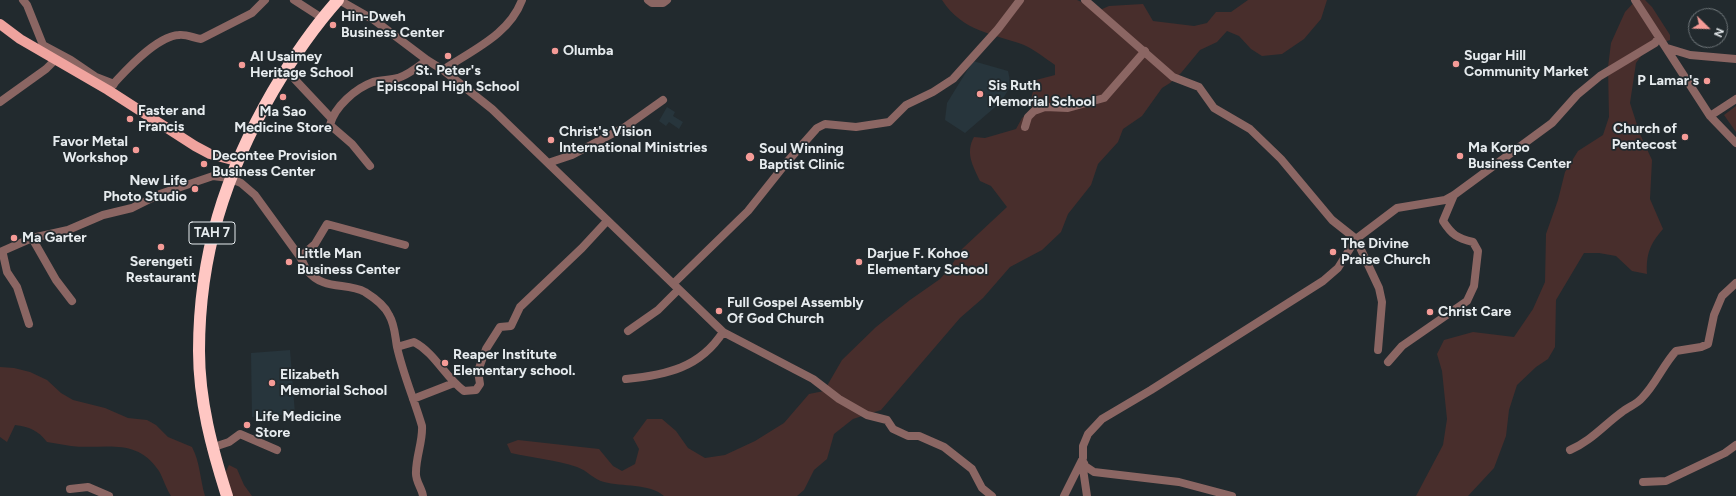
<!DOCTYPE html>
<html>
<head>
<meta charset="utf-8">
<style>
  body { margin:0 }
  #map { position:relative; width:1736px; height:496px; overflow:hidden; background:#222a2e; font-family:Figtree,sans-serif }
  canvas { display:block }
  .north { position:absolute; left:1688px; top:8px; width:40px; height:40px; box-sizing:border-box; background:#222a2e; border:1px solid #70777b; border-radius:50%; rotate:113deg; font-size:11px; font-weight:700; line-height:16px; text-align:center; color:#e6ebee }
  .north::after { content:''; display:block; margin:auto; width:14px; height:18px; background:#f59b97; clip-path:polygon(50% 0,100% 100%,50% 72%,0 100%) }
</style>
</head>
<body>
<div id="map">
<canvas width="1736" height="496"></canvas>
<div class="north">N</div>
</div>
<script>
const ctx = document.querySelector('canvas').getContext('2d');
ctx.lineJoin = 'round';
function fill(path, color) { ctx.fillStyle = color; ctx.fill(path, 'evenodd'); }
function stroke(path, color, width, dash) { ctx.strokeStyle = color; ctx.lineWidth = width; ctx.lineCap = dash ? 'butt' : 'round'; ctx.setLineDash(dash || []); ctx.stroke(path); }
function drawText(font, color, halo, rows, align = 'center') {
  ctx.font = font + ' Figtree,sans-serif'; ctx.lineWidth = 3.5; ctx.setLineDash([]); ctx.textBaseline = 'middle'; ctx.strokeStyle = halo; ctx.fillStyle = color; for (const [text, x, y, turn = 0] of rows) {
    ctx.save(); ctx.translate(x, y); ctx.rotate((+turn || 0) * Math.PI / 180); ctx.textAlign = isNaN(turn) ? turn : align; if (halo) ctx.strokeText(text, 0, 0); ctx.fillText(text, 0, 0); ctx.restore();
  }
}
fill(new Path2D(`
  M973,61L1008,71L1011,85L1001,102L965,133L945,120L947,103Z
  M667,107L675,112L673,116L683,122L679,129L669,122L666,126L659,121Z
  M290,350L295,414L252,417L251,353Z`), '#27353c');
fill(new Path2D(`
  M942,0H1077L1100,10L1109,6L1143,4L1153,21L1194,26L1207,23L1216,12H1231L1248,0H1327L1321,19L1304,39L1282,54L1262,56L1251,49L1239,36L1227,31L1217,42L1200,50L1181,73L1170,83L1162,88L1142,116L1123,129L1118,142L1098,164L1091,185L1068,214L1061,232L1042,250L1010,267L983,298L960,318L881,410L853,419L834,434L827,459L814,470L804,490L797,496H664C649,483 622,487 604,482C593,479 588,471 577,467C556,460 533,458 511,453L507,444L518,440L599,449L613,466L622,471L635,464L639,449L633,438L647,419H662L676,431L688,448L705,458L725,455L755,441L784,423L809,394L824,391L842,360L876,327L910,300L940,279L949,269L962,249L1007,207L991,186L980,181C973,166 965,153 974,137L985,138L1016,129L1022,118L1032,109L1031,99L1036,80L1055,75V65C1045,58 1035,50 1024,45C992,33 963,32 942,0Z
  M1636,0H1645L1652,7L1670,35V40L1647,48L1636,63L1630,103L1640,134L1652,160L1650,199L1663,229C1650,244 1646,254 1647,274L1632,271L1616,256L1599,253H1584L1556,300L1555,347L1548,359L1536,367L1517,385L1509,410L1506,436L1494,468L1468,496H1416L1443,445L1447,419L1442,371L1437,354L1444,340L1473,332L1514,337L1533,309L1545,282L1546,234L1558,200L1565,172L1578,151L1603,135L1609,117L1608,67L1611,43L1625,12Z
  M1736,106V132L1724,115Z
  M0,367L14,368L30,372L47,380L61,393L73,400L105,408L128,418L147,420L156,425L168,437L192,447C200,462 200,479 205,496H171C166,488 163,478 159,471C136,436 104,450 71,446C63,445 55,443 47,442C38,430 29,427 15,425L7,442L0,437Z
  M229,465L237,469L244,485L252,496H224L221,482Z`), '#482e2c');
stroke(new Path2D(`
  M23,0L27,5L43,45L71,60L96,77L114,84
  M294,0L322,18
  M339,0L374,20L427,60L443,70L492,109L723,332L813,379L839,399L867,415L887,420L893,429L908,436H919L944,447L972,469L982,488L992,496
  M648,0L652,3H663L667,0
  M1085,0L1173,77L1199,87L1214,108L1250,129L1281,159L1332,220L1356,239L1379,288L1382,302L1378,350
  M1635,0L1710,116L1736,143
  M1667,48L1690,55L1736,59
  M286,70L332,119
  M443,70C472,50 509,35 522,0
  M108,90C123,73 156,36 179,35C186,34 194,38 201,39L252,13L265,0
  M0,102L46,69L55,60
  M1710,116L1736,99
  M1025,127L1028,117L1034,111L1045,107L1068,108L1104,98L1145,51
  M548,163L572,155L625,127L663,100
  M370,166L352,144L330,125C334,107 356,88 373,82C381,80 390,80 398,78C408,75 418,67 427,60
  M32,238L56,280L72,301
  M0,252L32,238L68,230L103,215L132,208L160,194L213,176L229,178L241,183L255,195L300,257L315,244L327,224L405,245
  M0,253L3,254L7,272L17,287L29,324
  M300,257C303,261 304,266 307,270C323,291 346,282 365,292C373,297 385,306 389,315C395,325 395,336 397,347C403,374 414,399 422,426C423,441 416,456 416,472C415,481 422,488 423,496
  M673,284L748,211L787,162L817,128L825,124L856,127L889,122L906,105L933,92L953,79L998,29L1020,0
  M628,331L658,310L678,290
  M397,347L414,342C435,353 445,377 464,391L476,390L480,384L478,371L486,349L500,327L511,326L520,307L582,248L607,221
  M1388,362L1402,346L1467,301L1474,286L1478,251L1473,242C1457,238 1452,235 1443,221L1454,195
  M626,379C666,375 700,368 723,332
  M413,399L454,383
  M211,448L229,442L240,434L277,450
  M1570,450C1591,441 1604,425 1622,412C1628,407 1637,404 1642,398C1656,384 1663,365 1676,351L1701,347L1708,344L1714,315L1722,296L1736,283
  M1084,463L1085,466L1083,469L1087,496
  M1085,466L1094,472L1179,482L1232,496
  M1643,482L1666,481L1725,453L1736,445
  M70,489L88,487L109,496
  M1064,496L1083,458V446L1088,434L1102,419L1151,390L1323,281L1338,268L1356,239L1397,208L1445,200L1454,195L1552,123L1577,95L1600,76L1655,43L1659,37`), '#8b6663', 8);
stroke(new Path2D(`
  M0,24L20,39L108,90L195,146L210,154L236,161`), '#efa39e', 10);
stroke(new Path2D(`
  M227,496C212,449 199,401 199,351C199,255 225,174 273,91C292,59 313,28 338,0`), '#ffc7c3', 12);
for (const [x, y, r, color] of [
  [333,25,4,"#f59b97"],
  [555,51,4,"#f59b97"],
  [448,56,4,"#f59b97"],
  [1456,64,4,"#f59b97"],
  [242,65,4,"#f59b97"],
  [1707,81,4,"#f59b97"],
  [980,94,4,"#f59b97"],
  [283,97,4,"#f59b97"],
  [130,119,4,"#f59b97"],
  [1685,137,4,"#f59b97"],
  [551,140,4,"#f59b97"],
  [136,150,4,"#f59b97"],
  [1460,156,4,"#f59b97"],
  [750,157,5,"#f59b97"],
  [204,164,4,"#f59b97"],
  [195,189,4,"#f59b97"],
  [14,238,4,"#f59b97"],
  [161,247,4,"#f59b97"],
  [1333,252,4,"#f59b97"],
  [289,262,4,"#f59b97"],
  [859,262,4,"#f59b97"],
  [719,311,4,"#f59b97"],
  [1430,312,4,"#f59b97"],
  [445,363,4,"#f59b97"],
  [272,383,4,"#f59b97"],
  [247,425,4,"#f59b97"]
]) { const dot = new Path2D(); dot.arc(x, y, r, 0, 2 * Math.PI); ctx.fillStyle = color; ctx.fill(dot); stroke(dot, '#222a2e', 1.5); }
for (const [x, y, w] of [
  [212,233,46]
]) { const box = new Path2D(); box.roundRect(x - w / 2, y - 11, w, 22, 3); ctx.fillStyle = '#222a2e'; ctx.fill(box); stroke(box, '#e6ebee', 1); }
drawText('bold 13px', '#e6ebee', null, [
  ["TAH 7",212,233]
]);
drawText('bold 14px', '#e6ebee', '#222a2e', [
  ["Hin-Dweh",341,17],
  ["Business Center",341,33],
  ["Olumba",563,51],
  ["Sugar Hill",1464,56],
  ["Community Market",1464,72],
  ["Al Usaimey",250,57],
  ["Heritage School",250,73],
  ["St. Peter's",448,71,"center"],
  ["Episcopal High School",448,87,"center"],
  ["P Lamar's",1699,81,"right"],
  ["Sis Ruth",988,86],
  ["Memorial School",988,102],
  ["Faster and",138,111],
  ["Francis",138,127],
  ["Ma Sao",283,112,"center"],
  ["Medicine Store",283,128,"center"],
  ["Church of",1677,129,"right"],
  ["Pentecost",1677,145,"right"],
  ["Christ's Vision",559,132],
  ["International Ministries",559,148],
  ["Favor Metal",128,142,"right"],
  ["Workshop",128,158,"right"],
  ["Ma Korpo",1468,148],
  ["Business Center",1468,164],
  ["Soul Winning",759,149],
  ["Baptist Clinic",759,165],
  ["Decontee Provision",212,156],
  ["Business Center",212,172],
  ["New Life",187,181,"right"],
  ["Photo Studio",187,197,"right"],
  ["Ma Garter",22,238],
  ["The Divine",1341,244],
  ["Praise Church",1341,260],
  ["Little Man",297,254],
  ["Business Center",297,270],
  ["Darjue F. Kohoe",867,254],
  ["Elementary School",867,270],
  ["Serengeti",161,262,"center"],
  ["Restaurant",161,278,"center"],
  ["Full Gospel Assembly",727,303],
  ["Of God Church",727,319],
  ["Christ Care",1438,312],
  ["Reaper Institute",453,355],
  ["Elementary school.",453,371],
  ["Elizabeth",280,375],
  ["Memorial School",280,391],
  ["Life Medicine",255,417],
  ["Store",255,433]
], 'left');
</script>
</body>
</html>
